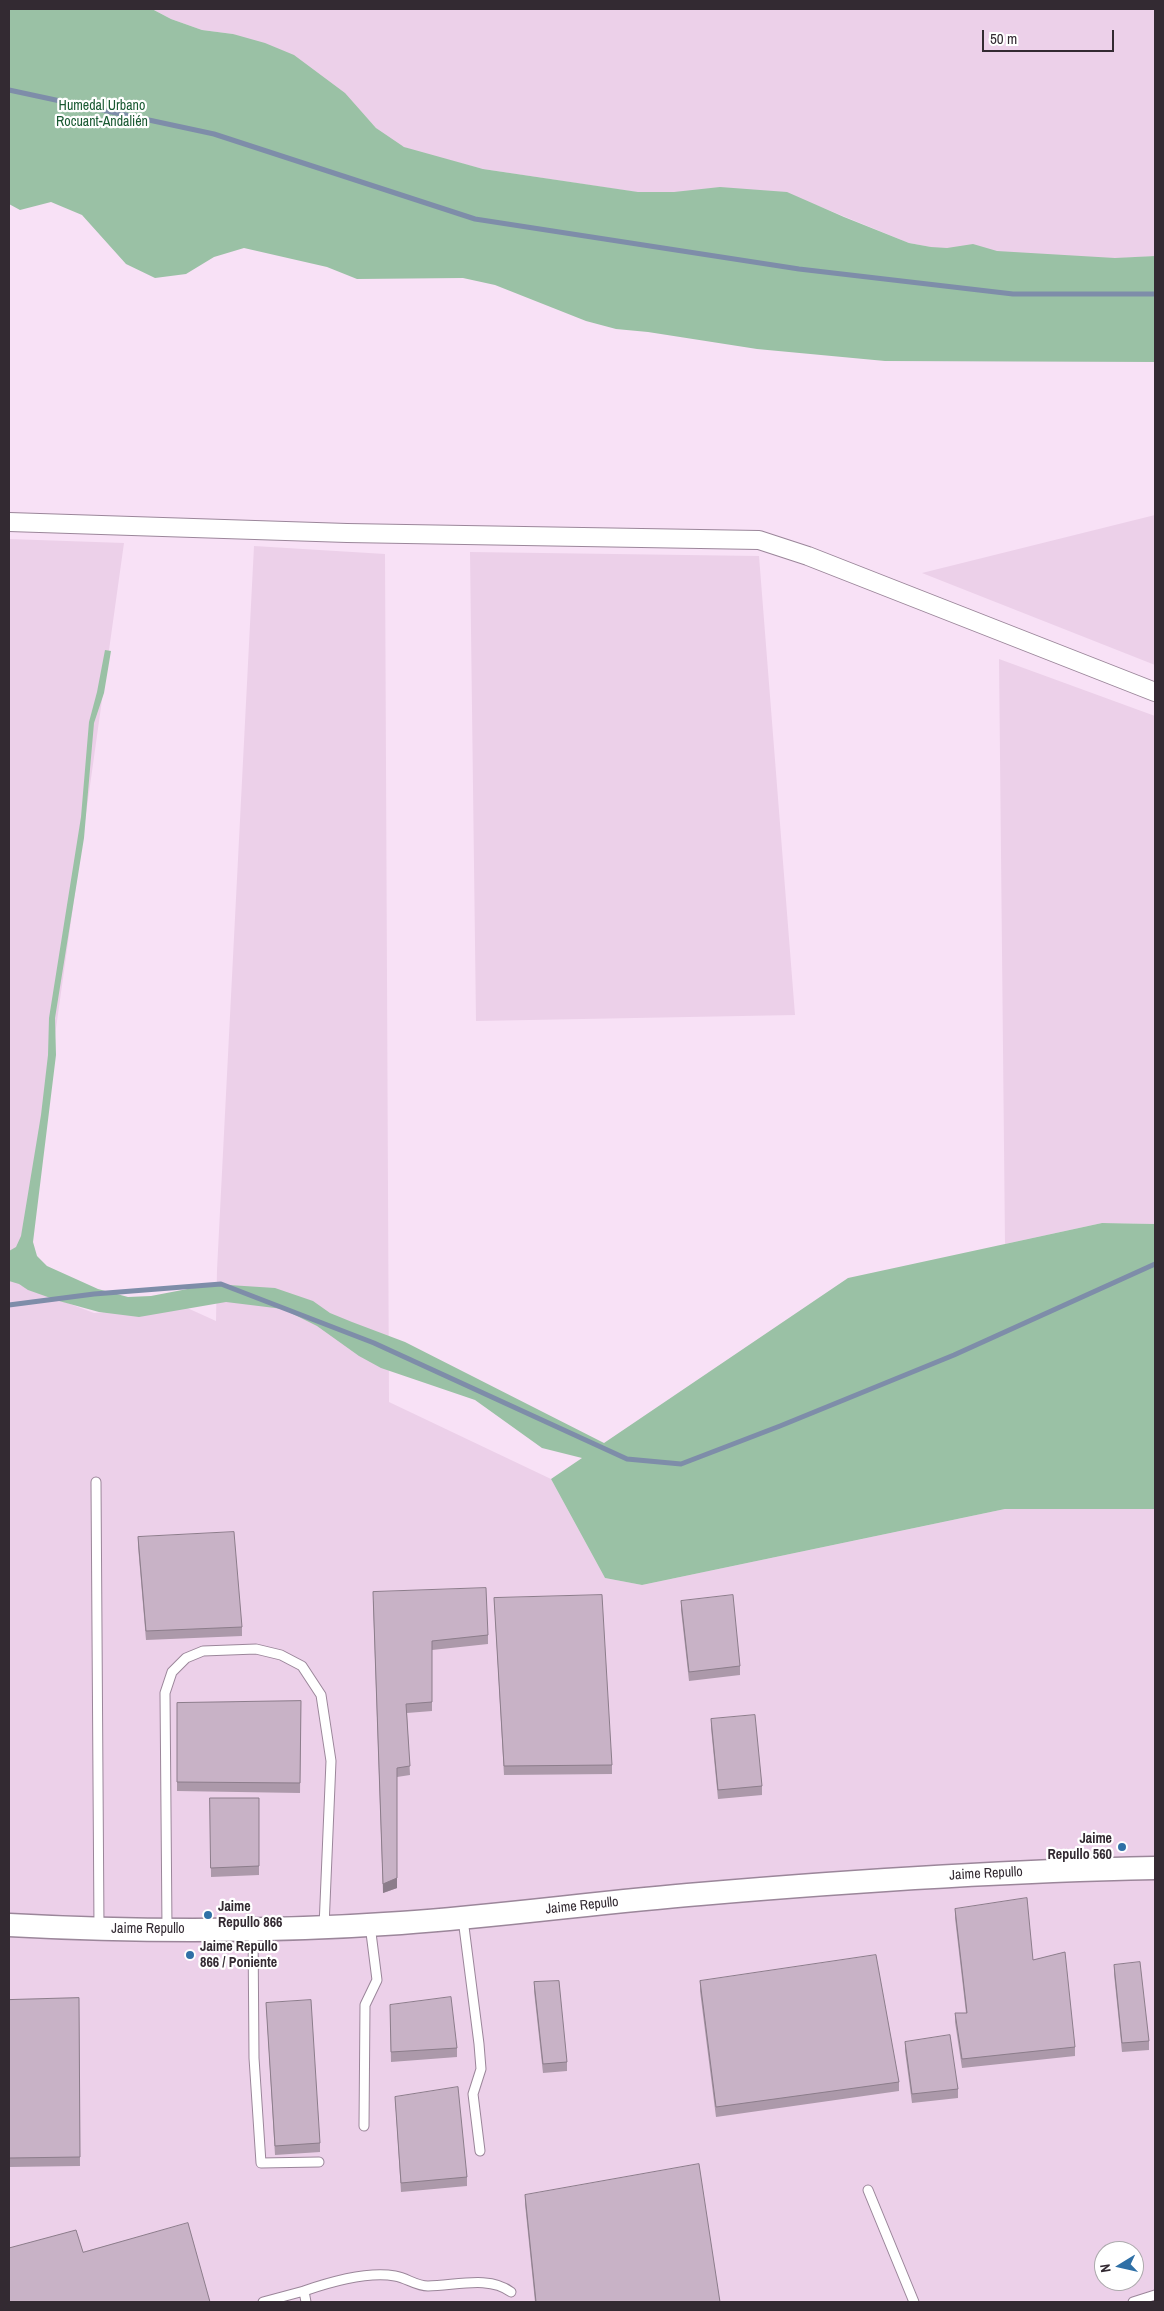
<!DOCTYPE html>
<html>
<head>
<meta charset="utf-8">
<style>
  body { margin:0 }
  #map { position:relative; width:1164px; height:2311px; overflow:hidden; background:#f8e1f6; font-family:"Archivo Narrow",sans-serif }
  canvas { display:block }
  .frame { position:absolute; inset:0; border:10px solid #332a32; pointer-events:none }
  .north { position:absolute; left:1094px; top:2241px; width:50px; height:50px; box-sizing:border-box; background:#fff; border:1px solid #adaaad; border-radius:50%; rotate:261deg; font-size:14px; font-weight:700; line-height:20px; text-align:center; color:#332a32 }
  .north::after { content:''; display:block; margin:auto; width:18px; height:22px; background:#2f70a6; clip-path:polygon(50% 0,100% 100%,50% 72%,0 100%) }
  .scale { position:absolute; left:982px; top:30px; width:132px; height:22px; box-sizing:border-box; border:2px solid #332a32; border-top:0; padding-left:6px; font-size:15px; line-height:18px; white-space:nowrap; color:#332a32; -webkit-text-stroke:4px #fff; paint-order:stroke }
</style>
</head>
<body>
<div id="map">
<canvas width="1164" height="2311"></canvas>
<div class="frame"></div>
<div class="north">N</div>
<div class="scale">50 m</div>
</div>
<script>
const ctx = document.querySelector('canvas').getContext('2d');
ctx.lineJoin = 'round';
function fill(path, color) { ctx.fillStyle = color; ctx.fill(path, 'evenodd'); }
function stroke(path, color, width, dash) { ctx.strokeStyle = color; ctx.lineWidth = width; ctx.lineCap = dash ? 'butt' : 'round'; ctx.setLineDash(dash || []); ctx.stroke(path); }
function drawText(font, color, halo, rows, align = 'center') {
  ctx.font = font + ' "Archivo Narrow",sans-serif'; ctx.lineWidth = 4.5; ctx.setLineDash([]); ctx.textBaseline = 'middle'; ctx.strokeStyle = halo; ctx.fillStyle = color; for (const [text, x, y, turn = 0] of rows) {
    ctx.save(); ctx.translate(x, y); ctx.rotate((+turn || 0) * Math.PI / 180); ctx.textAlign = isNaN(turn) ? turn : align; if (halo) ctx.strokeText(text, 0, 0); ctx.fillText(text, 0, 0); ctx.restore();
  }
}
fill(new Path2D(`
  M152,9H1155V256L1108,259L941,249L909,243L816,205L655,195L483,169L420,153L388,141L366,117L233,34L202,30L171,19Z
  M1155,515V665L922,573Z
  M9,539L124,543L20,1285L94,1313L185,1307L216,1321L217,1270L254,546L385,554L389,1402L551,1479L605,1578L642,1585L1005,1509H1155V2302H9ZM1104,2251H1134V2281H1104Z
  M470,552L759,556L795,1015L476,1021Z
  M999,659L1155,716V1224L1102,1223L1005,1244Z`), '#ecd0e9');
fill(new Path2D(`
  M9,9H152L171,19L202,30L233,34L265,43L294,55L345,93L376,128L404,147L483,169L638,192H674L720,187L787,192L844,217L909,243L931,247L947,248L973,244L997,251L1115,258L1155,256V362L885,361L757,349L648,332L616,329L586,321L495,285L463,278L357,279L327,267L244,248L214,257L186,274L155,278L126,264L82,215L51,202L20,210L9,204Z
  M105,650L111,651L104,693L94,723L84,838L55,1018L56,1055L33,1242L37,1256L47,1266L98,1289L128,1297L151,1296L203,1286L229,1285L275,1288L313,1301L330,1313L352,1322L405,1342L604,1443L848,1278L1102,1223L1155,1224V1509H1005L642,1585L605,1578L551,1479L582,1458L542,1448L475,1400L381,1368L359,1356L317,1326L283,1309L226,1302L139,1317L99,1312L59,1301L28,1290L19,1284L9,1281V1251L16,1247L21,1236L41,1115L48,1055L49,1018L81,817L89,722L97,692Z`), '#9ac1a5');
stroke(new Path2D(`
  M9,90L214,134L475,219L799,269L1013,294H1155
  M9,1305L94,1294L221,1284L374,1343L627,1459L681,1464L780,1426L954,1355L1155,1264`), '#7e8da9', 5);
const service = new Path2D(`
  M96,1482L99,1928
  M463,1919L479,2044L481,2069L473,2094L480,2151
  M167,1929L165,1693L172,1672L186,1658L203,1651L256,1649L281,1655L302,1666L321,1695L331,1761L324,1927
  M253,1929L254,2058L261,2163L319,2162
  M364,2126L365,2005L377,1980L370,1925
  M868,2190L914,2302
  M304,2291C330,2282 367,2271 395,2276C407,2278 416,2286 428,2286C454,2286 489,2275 511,2292
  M263,2302L304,2291L306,2302
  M1133,2302L1155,2295`);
const minor = new Path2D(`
  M9,522L347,533L759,540L808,556L1155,692`);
const tertiary = new Path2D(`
  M9,1925C139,1932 271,1932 401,1923C501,1916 600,1902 700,1894C852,1881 1003,1871 1155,1868`);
stroke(service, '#9b869a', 11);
stroke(minor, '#9b869a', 20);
stroke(tertiary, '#9b869a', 25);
stroke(service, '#fff', 9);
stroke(minor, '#fff', 18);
stroke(tertiary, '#fff', 22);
fill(new Path2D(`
  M138,1537L242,1627V1636L146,1640L138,1546Z
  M494,1598L612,1765V1774L504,1775Z
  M373,1601L488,1635V1644L432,1650V1711L407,1713L410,1775L397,1777V1888L383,1893Z
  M681,1601L740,1666V1675L689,1681L681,1610Z
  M301,1701L300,1793L177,1791V1703Z
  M711,1719L762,1786V1795L718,1799L711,1728Z
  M210,1798H259V1875L211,1877Z
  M955,1909L1033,1960L1075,2047V2056L962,2068L955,2022V2013H966L955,1918Z
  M1114,1965L1149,2041V2050L1122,2052L1114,1974Z
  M700,1981L899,2082V2091L716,2117L700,1991Z
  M534,1982L567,2062V2071L543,2073L534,1991Z
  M79,1998L80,2166L9,2167V2000Z
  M266,2003L320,2143V2152L275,2155Z
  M390,2005L457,2048V2057L391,2062Z
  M905,2042L958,2089V2098L912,2103L905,2051Z
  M395,2097L467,2177V2186L401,2192Z
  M525,2195L720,2302H535L525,2204Z`), '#ac99aa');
fill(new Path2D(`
  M397,1777V1888L383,1893V1884Z`), '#8c7d8b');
const building = new Path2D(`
  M234,1532L242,1627L146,1631L138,1537Z
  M486,1588L488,1635L432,1641V1702L406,1704L410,1766L397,1768V1878L383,1884L373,1592Z
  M602,1595L612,1765L504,1766L494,1598Z
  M733,1595L740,1666L689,1672L681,1601Z
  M301,1701L300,1783L177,1782V1703Z
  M755,1715L762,1786L718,1790L711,1719Z
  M210,1798H259V1866L211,1868Z
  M1027,1898L1033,1960L1065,1952L1075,2047L962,2059L955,2013H967L955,1909Z
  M876,1955L899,2082L716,2107L700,1981Z
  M1140,1962L1149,2041L1122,2043L1114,1965Z
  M559,1981L567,2062L543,2064L534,1982Z
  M451,1997L457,2048L391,2052L390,2005Z
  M79,1998L80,2157L9,2158V2000Z
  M311,2000L320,2143L275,2146L266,2003Z
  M950,2035L958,2089L912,2094L905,2042Z
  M458,2087L467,2177L401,2183L395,2097Z
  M699,2164L720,2302H536L525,2195Z
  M188,2223L210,2302H9V2248L76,2230L83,2252Z`);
fill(building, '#c8b2c6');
stroke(building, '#8c7d8b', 1);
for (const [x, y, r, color] of [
  [1122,1847,5,"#2f70a6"],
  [208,1915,5,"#2f70a6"],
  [190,1955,5,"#2f70a6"]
]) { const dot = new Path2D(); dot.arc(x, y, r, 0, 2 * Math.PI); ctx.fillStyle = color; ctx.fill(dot); stroke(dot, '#fff', 2); }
drawText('14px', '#195932', '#fff', [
  ["Humedal Urbano",102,106],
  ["Rocuant-Andalién",102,122]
]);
drawText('bold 14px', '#332a32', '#fff', [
  ["Jaime",1112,1839,"right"],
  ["Repullo 560",1112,1855,"right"],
  ["Jaime",218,1907],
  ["Repullo 866",218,1923],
  ["Jaime Repullo",200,1947],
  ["866 / Poniente",200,1963]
], 'left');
drawText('14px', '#332a32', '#fff', [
  ["Jaime Repullo",986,1874,-3],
  ["Jaime Repullo",582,1906,-6],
  ["Jaime Repullo",148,1929]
]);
</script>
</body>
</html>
